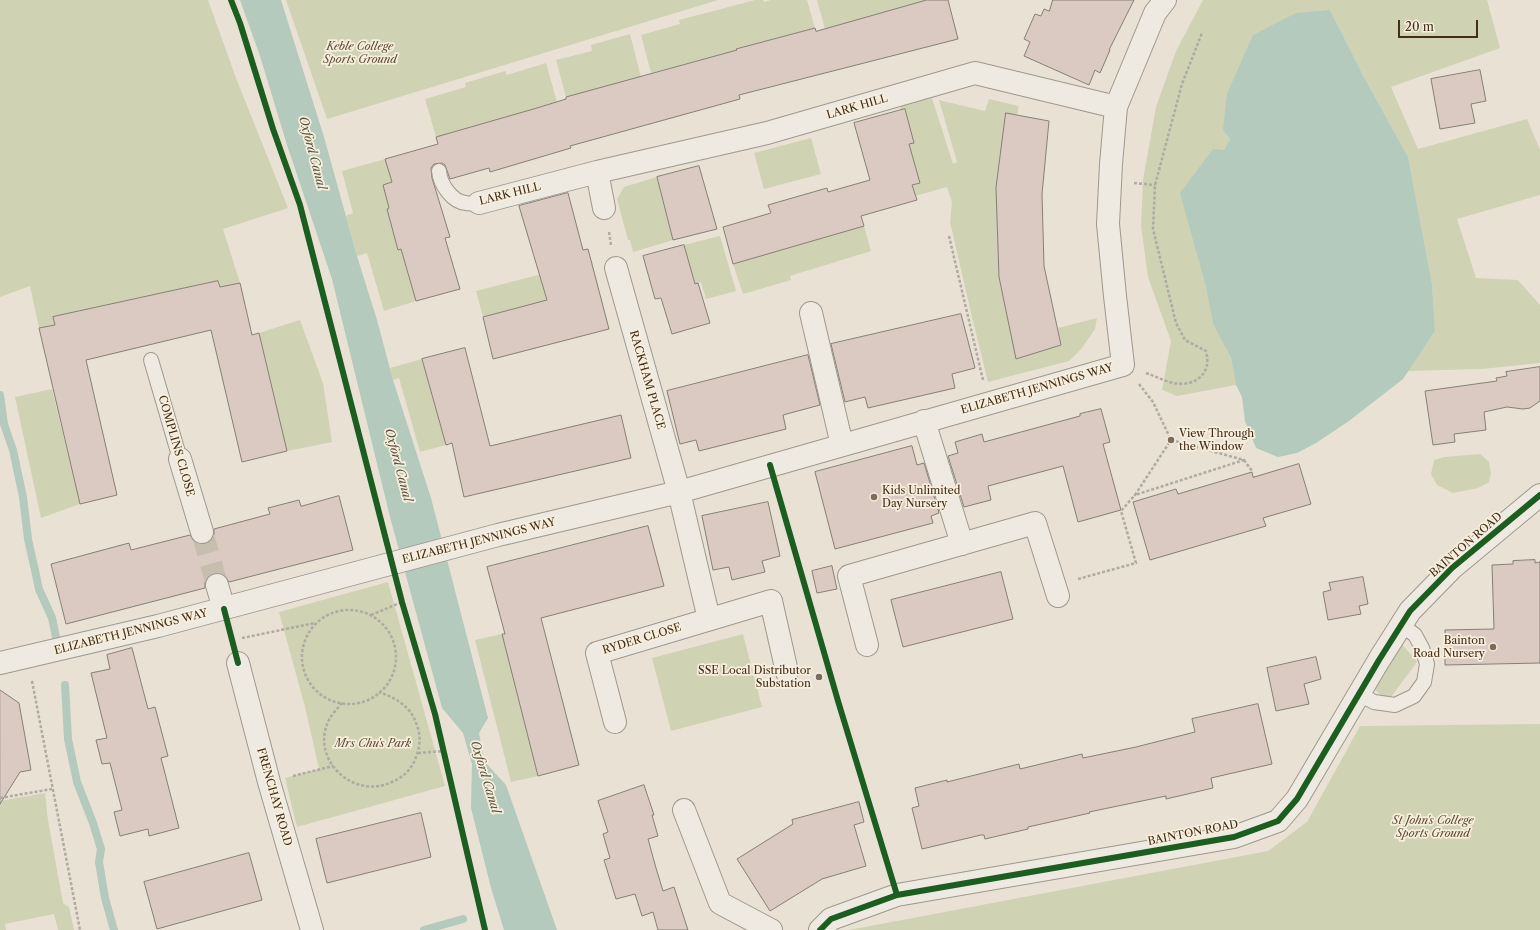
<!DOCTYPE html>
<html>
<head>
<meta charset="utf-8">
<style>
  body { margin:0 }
  #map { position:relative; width:1540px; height:930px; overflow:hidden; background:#e9e2d4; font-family:"Libre Caslon Text",serif }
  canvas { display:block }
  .scale { position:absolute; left:1398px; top:20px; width:80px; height:18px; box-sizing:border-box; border:2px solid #422e19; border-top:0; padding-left:5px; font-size:12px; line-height:14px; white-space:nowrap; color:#422e19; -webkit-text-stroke:3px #f7eedd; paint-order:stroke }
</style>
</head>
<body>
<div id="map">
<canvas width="1540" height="930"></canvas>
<div class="scale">20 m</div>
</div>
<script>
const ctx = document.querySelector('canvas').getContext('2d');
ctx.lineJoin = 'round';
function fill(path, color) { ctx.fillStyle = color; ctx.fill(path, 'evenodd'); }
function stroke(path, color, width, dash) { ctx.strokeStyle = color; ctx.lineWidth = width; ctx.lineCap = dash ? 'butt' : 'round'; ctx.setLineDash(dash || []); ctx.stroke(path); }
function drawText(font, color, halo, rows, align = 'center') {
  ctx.font = font + ' "Libre Caslon Text",serif'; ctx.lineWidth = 3.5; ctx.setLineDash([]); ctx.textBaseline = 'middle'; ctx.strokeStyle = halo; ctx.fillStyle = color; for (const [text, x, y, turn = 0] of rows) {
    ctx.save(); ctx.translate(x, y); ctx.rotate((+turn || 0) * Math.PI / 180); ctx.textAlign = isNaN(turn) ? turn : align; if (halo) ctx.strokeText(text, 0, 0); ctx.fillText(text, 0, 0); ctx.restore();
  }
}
fill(new Path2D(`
  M0,0H208L236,78L288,208L223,229L240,283L220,287L218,281L58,316L53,318L55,325L39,328L30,286L0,297Z
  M286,0H718L327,119Z
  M755,0H763L764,2L771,0H807L815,28L737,49L739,59L727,53L651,73L641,35L680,24L679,20Z
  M817,0H927L825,29Z
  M1203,0H1487L1500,48L1391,87L1418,149L1527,119L1540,150V195L1457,219L1476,278L1518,280L1540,305V363L1482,369L1408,371L1435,331L1432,284L1408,157L1364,77L1330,10L1223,130L1230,139L1224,150L1205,283L1213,324L1231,358L1236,385L1177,396L1162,390L1171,341L1148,277L1141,226L1143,180L1156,107L1176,51Z
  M630,34L641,77L566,97L556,60L592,51L591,45Z
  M546,63L557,102L436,137L425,99L466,87L465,83L505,71L507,75Z
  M932,98L953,164L957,162L939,100L985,111L989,99L1019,106L1017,115L1006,113L996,188L999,277L1017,359L1061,345L1058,328L1097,318L1095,329L1082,348L1069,361L988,382L972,317L950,222L952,202L947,187L915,196L912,185L920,183L909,144L914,143L905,109L901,110L900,106Z
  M811,138L821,174L764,189L754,153Z
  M385,159L392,182L389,208L387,209L398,249H401L416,301L384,311L367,253L357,256L346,216L353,213L342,171Z
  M657,177L673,240L633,252L630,240H628L617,199L624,187Z
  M864,226L871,251L790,276L791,280L743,294L733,264Z
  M720,236L736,291L706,299L701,282L695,284L684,245Z
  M592,261L598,287L483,317L476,291Z
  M300,320L323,383L332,442L287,451L259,333Z
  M422,359L446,445L420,452L399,378L393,380L390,368Z
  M52,389L80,504L41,518L15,397Z
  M1480,454L1489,462L1491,473L1489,482L1478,488L1453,493L1437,485L1431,474L1434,460L1444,457Z
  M388,582L445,786L297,827L285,778L319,769L305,707L279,612Z
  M502,634L538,776L511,782L475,640Z
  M743,634L762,707L671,731L652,658Z
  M1401,643L1417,662L1391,697L1380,695L1374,688Z
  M1540,724V930H849L1268,851L1307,822L1360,726Z
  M45,793L48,820L63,903L69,907L74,930H58L54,914L5,924L6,930H0V801Z`), '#cfd2b3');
fill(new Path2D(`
  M240,0H281L324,137L357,256L377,320L393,380L431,498L488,718L479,733L484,761L506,785L557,930H504L491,888L471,808L472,764L463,733L442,708L390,517L332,279L287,145L260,56Z
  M1330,10L1364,77L1408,157L1432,284L1435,331L1403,379L1349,421L1316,443L1297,453L1278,457L1256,448L1245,421L1242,397L1236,385L1231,358L1213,324L1205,283L1180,193L1213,149L1224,150L1230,139L1223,130L1227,94L1253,35L1296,13Z`), '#b3cabc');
stroke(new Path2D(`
  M0,395L4,424L13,450L23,497L28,539L36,575L39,589L52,618L57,642
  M65,685L68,739L77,782L93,823L101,849L99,862L105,898L114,930
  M424,930L463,919`), '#b3cabc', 8);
const building = new Path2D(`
  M927,0H948L958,39L739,95L740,99L570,146L571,148L490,172L489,168L450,179L445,165L442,163L434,164L431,168L432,178L450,237L445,238L460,289L416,301L401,249L398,250L387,209L389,208L383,185L392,182L385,159L438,144L436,137L537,108L566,99V97L737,50L736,49L815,28L816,31Z
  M1053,0H1134L1109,50H1110L1100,73L1095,70L1089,85L1024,56L1030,42L1024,39L1035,14L1041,16L1044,9L1049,11Z
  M1480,70L1486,101L1471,104L1475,123L1440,129L1431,79Z
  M905,109L914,143L909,144L920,183L912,185L917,200L861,216L864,226L733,264L723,227L771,213L768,205L827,188L828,192L870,180L854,123Z
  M1006,113L1049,121L1042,194L1044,266L1061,345L1016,359L999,277L996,188Z
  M699,166L717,229L673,240L657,177Z
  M568,193L583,250L588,249L609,329L493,359L483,317L547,300L519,206Z
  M684,245L695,284L698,283L710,323L672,334L661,298L655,299L643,256Z
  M218,281L220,287L240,283L252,335L259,333L287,451L242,462L211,330L86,360L117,495L80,504L39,328L55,325L53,317Z
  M961,314L975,368L952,374L955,388L868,408L865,397L845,402L831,344Z
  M465,348L490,446L621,415L631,458L464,497L452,443L446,445L422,359Z
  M808,355L820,405L783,415L786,429L699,451L696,440L680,444L667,391Z
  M1540,367V401L1530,408L1523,409L1507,407L1484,412L1486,430L1454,434L1455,442L1433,445L1425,391L1497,381L1496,378L1507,376L1506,372Z
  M1101,409L1110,442L1103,444L1121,510L1078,522L1063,466L988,486L991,500L964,507L948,456L958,453L955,442L982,434L984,442L1080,416V414Z
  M912,446L917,465L924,463L939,513L931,516L933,523L835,549L815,472Z
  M1299,464L1311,504L1263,518L1266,526L1150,560L1133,502L1176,489L1178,494L1252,472L1253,477Z
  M339,496L353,550L229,582L225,576L220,573H214L208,577L205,582V588L66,624L51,564L129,543L131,550L190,535L194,541L200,544H205L211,540L214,534V529L270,514L268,508L299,500L301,506Z
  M768,502L780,556L762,561L765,572L732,580L729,567L713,570L702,516Z
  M648,526L664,586L541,618L579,765L538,776L502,634H505L487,567Z
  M1535,560V563L1540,562V663L1445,665V630L1494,629L1492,565L1513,564V561Z
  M832,566L837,589L817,593L812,571Z
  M1001,572L1013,619L903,647L891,600Z
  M1363,577L1368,604L1359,606L1361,614L1328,620L1323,592L1331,590L1329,583Z
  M132,648L148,709L155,707L168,756L161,758L179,828L149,836L148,829L120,836L114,812L122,810L110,763L102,764L96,740L107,738L91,673L110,669L107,655Z
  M1316,657L1321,679L1304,684L1309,704L1276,711L1267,668Z
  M0,690L19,703L31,770L20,772L0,804Z
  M1258,704L1272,764L1211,778L1213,788L1166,799V796L1089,812L1090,813L1028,827V829L985,839L984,835H981L922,849L912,808L919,806L915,788L947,780V782L1019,764L1020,769L1082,754L1083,758L1136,747L1195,732L1192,719Z
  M644,785L654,815H652L658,836L648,839L656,868L663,891L674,887L688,930H658L653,912L642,916L635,894L616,899L604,860L610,858L603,834L608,832L598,801Z
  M859,802L864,822L854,825L866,866L822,879L770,911L737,859L793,824L792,820Z
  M421,813L431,857L327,883L316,839Z
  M249,853L262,900L157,929L144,882Z`);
fill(building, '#dacac1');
stroke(building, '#867f74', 1);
stroke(new Path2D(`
  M202,532L217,585`), '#c8beaf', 22, [22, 11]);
const service = new Path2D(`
  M439,171C440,184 452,202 466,203C470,204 475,203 479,203
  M151,360L180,459
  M1359,694L1374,702L1395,705L1414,696L1424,682L1427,664L1422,648L1415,635L1407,629L1400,626`);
const minor = new Path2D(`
  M597,172L604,208
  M479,203L597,172L767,133L975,73L1116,107
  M616,268L679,492L709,619
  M811,313L842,445
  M924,421L962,544
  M180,459L202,532
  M217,585L224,609
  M867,645L849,576L1035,523L1058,596
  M0,663L158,626L498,535L679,492L1123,365L1115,296L1108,224L1111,164L1116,107L1155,13L1165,0
  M238,663L269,782L312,930
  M615,722L597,653L771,601L787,672
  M684,810L720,903L771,930
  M820,930L831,919L897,895L1234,837L1278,821L1297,799L1379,660L1410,611L1452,568L1540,495`);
stroke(service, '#9e988d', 16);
stroke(minor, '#9e988d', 24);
stroke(new Path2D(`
  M1134,183L1155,185
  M609,232L611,245
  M949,236L983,380
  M1146,373C1155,376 1164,381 1173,383C1196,387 1212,374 1206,351L1185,340L1176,323L1153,229L1155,185L1182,84L1202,33
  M1139,384L1153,402L1171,440L1244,460L1135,495L1171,440
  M1244,460L1252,471
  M1078,579L1136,563L1121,511L1135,495
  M302 657a47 47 0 1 1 94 0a47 47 0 1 1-94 0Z
  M371,615L402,602
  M242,638L315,623
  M32,681L80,930
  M342,703C338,708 333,713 330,718C308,757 352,801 392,782C401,778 409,772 414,762C418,753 421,743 419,733C414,709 401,700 379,692
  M418,753L444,751
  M293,776L333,766
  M0,798L52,789`), '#afaaa2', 2.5, [3, 2]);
stroke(service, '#eeeae2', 14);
stroke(minor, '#eeeae2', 22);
stroke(new Path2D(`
  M231,0L240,23L273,129L300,205L402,602L435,714L485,930
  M770,465L838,701L897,895
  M224,609L238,663
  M820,930L831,919L897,895L1234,837L1278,821L1297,799L1379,660L1410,611L1452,568L1540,495`), '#1b5e20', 6);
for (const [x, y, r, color] of [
  [1171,440,4,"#7c6d5a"],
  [874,497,4,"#7c6d5a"],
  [1493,647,4,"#7c6d5a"],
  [819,677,4,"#7c6d5a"]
]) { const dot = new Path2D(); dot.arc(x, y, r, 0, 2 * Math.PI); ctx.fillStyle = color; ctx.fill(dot); stroke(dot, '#f7eedd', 1.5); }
drawText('italic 11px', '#5a4c32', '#f7eedd', [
  ["Keble College",360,47],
  ["Sports Ground",360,60],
  ["Mrs Chu's Park",373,744],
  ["St John's College",1433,821],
  ["Sports Ground",1433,834]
]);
drawText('11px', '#422e19', '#f7eedd', [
  ["LARK HILL",857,107,-16],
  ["LARK HILL",510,194,-14],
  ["RACKHAM PLACE",647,380,74],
  ["ELIZABETH JENNINGS WAY",1037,389,-16],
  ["COMPLINS CLOSE",176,446,74],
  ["ELIZABETH JENNINGS WAY",479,541,-14],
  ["BAINTON ROAD",1466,545,-41],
  ["ELIZABETH JENNINGS WAY",131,632,-14],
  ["RYDER CLOSE",642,639,-17],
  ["FRENCHAY ROAD",274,797,74],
  ["BAINTON ROAD",1193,833,-11]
]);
drawText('11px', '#422e19', '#f7eedd', [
  ["View Through",1179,434],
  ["the Window",1179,447],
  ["Kids Unlimited",882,491],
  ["Day Nursery",882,504],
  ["Bainton",1485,641,"right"],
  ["Road Nursery",1485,654,"right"],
  ["SSE Local Distributor",811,671,"right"],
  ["Substation",811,684,"right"]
], 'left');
drawText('italic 12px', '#58523f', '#f7eedd', [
  ["Oxford Canal",312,153,75],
  ["Oxford Canal",398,465,75],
  ["Oxford Canal",485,777,73]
]);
</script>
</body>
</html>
